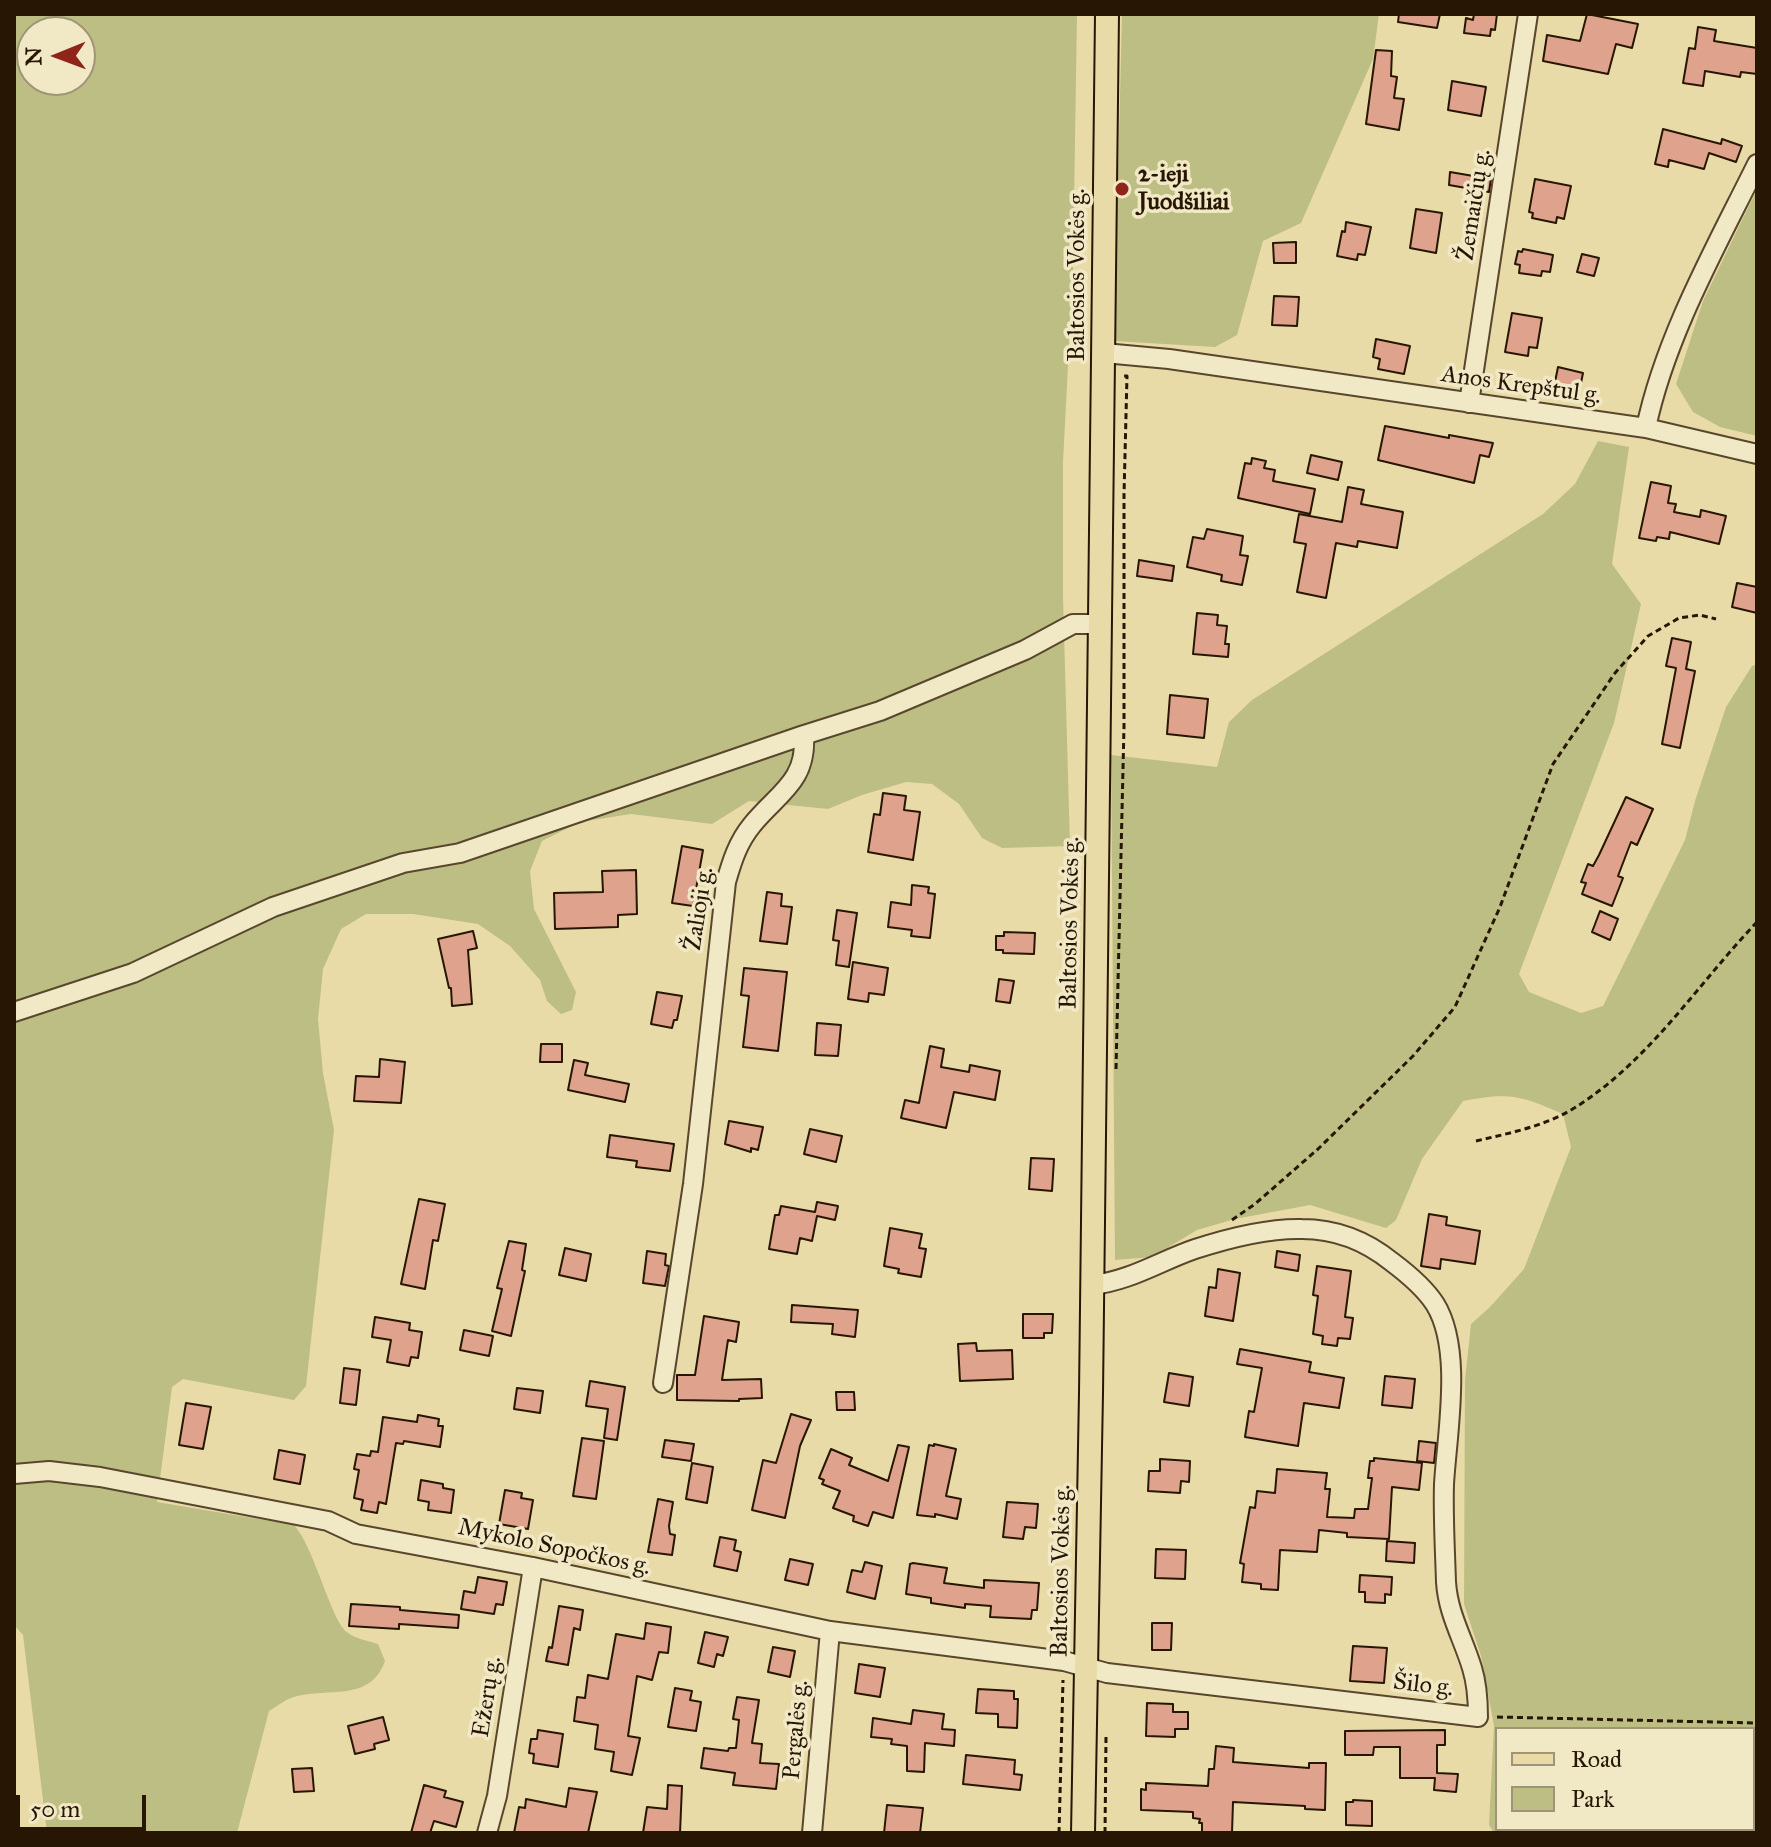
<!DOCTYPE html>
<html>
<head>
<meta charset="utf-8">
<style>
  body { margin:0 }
  #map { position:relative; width:1771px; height:1847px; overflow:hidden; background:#e9dba8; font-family:"IM FELL Great Primer",serif }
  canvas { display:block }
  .frame { position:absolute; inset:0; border:16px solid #271603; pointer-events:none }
  .legend { position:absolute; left:1495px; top:1727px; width:260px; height:104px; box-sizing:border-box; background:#f1e8c6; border:2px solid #a09478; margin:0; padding:10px 14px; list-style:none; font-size:24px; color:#271603 }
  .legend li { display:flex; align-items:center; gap:16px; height:40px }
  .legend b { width:40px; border:2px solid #a09478 }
  .north { position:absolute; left:16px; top:16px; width:80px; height:80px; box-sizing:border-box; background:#f1e8c6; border:2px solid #a09478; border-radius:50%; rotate:269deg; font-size:22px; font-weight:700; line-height:32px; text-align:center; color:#271603 }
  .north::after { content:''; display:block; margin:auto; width:28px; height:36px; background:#8f2418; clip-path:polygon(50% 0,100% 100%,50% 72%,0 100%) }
  .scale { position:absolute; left:16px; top:1795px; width:130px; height:36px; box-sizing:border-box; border:4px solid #271603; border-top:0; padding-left:10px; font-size:24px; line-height:28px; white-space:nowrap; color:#271603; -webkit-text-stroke:6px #f1e8c6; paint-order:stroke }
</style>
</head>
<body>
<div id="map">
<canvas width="1771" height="1847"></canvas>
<div class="frame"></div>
<ul class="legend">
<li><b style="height:10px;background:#e9dba8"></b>Road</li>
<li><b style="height:22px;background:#bcbe84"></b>Park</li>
</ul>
<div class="north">N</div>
<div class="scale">50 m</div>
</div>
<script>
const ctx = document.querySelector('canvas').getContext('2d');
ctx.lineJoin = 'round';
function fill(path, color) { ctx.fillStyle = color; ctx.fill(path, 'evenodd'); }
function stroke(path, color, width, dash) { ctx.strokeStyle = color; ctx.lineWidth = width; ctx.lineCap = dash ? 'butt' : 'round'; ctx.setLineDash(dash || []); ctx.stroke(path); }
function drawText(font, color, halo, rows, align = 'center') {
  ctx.font = font + ' "IM FELL Great Primer",serif'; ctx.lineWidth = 7; ctx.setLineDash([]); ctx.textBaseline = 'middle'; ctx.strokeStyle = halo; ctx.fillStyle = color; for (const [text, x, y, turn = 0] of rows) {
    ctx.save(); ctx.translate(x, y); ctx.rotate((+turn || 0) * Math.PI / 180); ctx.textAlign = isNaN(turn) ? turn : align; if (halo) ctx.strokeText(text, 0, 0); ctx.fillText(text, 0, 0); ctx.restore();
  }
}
fill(new Path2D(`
  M14,14H1077L1073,269L1063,462V597L1070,846L1002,848L982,838L959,804L932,784L906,782L862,795L828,809L749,801L712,824L631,814L580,822L542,841L530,871L534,909L576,992L572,1010L561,1014L547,1001L540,980L510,946L478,924L413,914H366L341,929L323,969L318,1019L323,1073L334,1130L306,1386L294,1400L183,1379L172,1387L157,1502L294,1525C315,1548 331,1622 348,1633C356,1639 369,1641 378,1644L385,1661C370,1704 325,1686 291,1698C283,1701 276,1707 269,1711L237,1833H47L23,1635L14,1625ZM32,32H80V80H32Z
  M1122,14H1379L1373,59L1301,223L1263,241L1237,335L1215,347L1114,341Z
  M1757,189V436L1720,427L1693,412L1676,384L1703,301Z
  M1598,441L1629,447L1612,564L1641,604L1614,723L1519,974L1529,992L1581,1013L1603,1006L1685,840L1695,801L1726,707L1752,666L1757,664V1833H1494L1489,1825L1494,1726L1481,1656L1464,1604L1465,1380L1471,1324L1490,1307L1524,1269L1571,1147L1563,1114C1521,1095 1508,1092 1463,1101L1422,1159L1396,1220L1386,1228L1310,1205L1235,1219L1197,1230L1152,1257L1115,1260L1111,755L1217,767L1229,722L1252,700L1543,514L1575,484ZM1497,1729H1753V1829H1497Z`), '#bcbe84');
const building = new Path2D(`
  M1399,14H1440L1437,28L1398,22Z
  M1474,14H1497L1495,30L1491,29L1490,36L1464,33L1466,18L1473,20Z
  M1587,14L1638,24L1632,48L1616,44L1608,74L1543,61L1547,35L1580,41Z
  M1698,27L1716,30L1714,41L1757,48V74L1741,72L1740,77L1705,71L1703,86L1683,83L1689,48L1695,49Z
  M1376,50L1392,51L1391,76L1397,77L1394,98L1404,99L1399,130L1366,124Z
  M1452,81L1486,87L1481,116L1448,110Z
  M1663,129L1721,144L1722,139L1742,146L1736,162L1709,153L1704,169L1669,160L1668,167L1655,164Z
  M1450,172L1491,179L1489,192L1449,185Z
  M1535,179L1571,186L1564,219L1557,217L1556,223L1532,218L1533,213L1529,212Z
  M1416,209L1442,213L1436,253L1410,248Z
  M1346,222L1371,227L1365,255L1358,254L1357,260L1337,256L1342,231L1345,232Z
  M1296,242V263H1274L1273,243Z
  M1523,249L1553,255L1550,272L1542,271L1541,276L1519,273L1520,265L1515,264L1518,251L1522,252Z
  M1582,254L1599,258L1594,276L1577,272Z
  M1274,296L1299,297L1297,326L1272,325Z
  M1512,313L1542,318L1537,348L1529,347L1528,356L1505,352Z
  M1376,339L1410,346L1404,374L1378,369L1380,359L1373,357Z
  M1558,367L1583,373L1579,393L1554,387Z
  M1385,426L1449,438V435L1493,443L1489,457L1480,455L1474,483L1378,460Z
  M1311,455L1342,462L1338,480L1307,473Z
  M1252,458L1266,461L1264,468L1275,470L1273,481L1315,489L1310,514L1238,498L1245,463L1251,464Z
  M1651,482L1671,486L1668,503L1676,504L1674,512L1700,517L1701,510L1726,516L1719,544L1670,532L1669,539L1657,537L1656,541L1639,538Z
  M1348,487L1364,490L1361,504L1403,512L1397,548L1358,541L1357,547L1336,543L1326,598L1297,592L1306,544L1294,542L1299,514L1342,522Z
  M1207,529L1243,536L1240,555L1248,556L1242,585L1221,581L1222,575L1187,567L1193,537L1204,539Z
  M1139,560L1174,566L1172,581L1137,576Z
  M1737,583L1757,587V613L1732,607Z
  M1197,613L1218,615L1217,625L1227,626L1225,644H1229L1228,657L1193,654Z
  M1672,638L1691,642L1686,669L1695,671L1680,748L1662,744L1676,668L1666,666Z
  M1170,695L1208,699L1204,738L1167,734Z
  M883,793L906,796L904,810L920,812L913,860L868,852L874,814L880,815Z
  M1626,797L1653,809L1637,845L1631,842L1618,876L1623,878L1612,906L1582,894L1586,883L1581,882L1588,864L1593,866L1599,855Z
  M682,846L703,850L693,906L672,903Z
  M636,870L637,914L618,915V927L555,929L554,893L603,892L602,871Z
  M912,885L929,887L928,893L935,894L930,938L911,936L912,930L888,927L891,902L911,905Z
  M767,892L782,894L781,906L792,907L787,944L760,941Z
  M837,910L857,913L849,967L836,965L839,941L833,940Z
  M1600,911L1618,919L1610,940L1592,932Z
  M473,931L477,948L468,950L472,1004L452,1006L451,988H449L438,939Z
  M1004,932L1035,933L1034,954L1003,953V950H996V936H1004Z
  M853,962L888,968L884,995L869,993L868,1002L848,999Z
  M744,968L787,972L778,1051L743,1047L749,996L741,995Z
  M999,979L1014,981L1010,1003L996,1001Z
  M657,992L682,996L677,1020H674L672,1028L651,1024Z
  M817,1023L841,1025L838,1056L815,1055Z
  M541,1044H562V1062H540Z
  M930,1046L944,1049L941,1067L969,1072L970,1065L1000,1071L995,1100L954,1092L946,1128L901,1118L905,1100L919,1103Z
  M380,1059L405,1062L401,1103L354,1101L356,1076L379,1077Z
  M574,1060L588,1063L585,1075L629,1084L625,1102L568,1090Z
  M729,1121L763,1127L758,1150L751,1148V1152L725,1144Z
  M810,1129L842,1136L836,1162L804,1154Z
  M610,1135L674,1144L670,1171L636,1167L637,1161L607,1157Z
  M1031,1158L1054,1159L1052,1191L1029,1189Z
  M419,1199L445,1204L438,1241L433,1240L425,1289L401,1284Z
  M817,1202L838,1206L835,1220L817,1216L812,1241L800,1238L797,1254L769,1249L775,1215H779L781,1206L815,1212Z
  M1429,1214L1447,1217L1446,1225L1480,1231L1475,1264L1441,1259L1440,1269L1421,1266Z
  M890,1228L922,1234L919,1248L926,1249L921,1277L898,1273L899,1269L884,1266Z
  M509,1241L526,1244L522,1270L525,1271L511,1336L492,1331L502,1289L497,1288Z
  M565,1248L591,1254L586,1281L559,1275Z
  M647,1251L666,1254L665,1265L669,1266L665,1286L643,1283Z
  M1277,1251L1300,1255L1298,1271L1275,1267Z
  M1317,1266L1351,1271L1345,1317L1353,1318L1350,1339L1338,1338L1337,1346L1322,1344L1323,1336L1313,1334L1318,1296L1313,1295Z
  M1218,1269L1240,1273L1233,1321L1205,1316L1209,1287L1216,1288Z
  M792,1305L858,1310L855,1337L832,1334L833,1324L791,1322Z
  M1023,1314H1053L1052,1333H1044V1338H1023Z
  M704,1316L739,1322L736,1342L728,1340L722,1380L761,1379L762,1398L739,1399V1401L677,1400V1375H695Z
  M375,1317L410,1323L409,1330L422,1332L418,1358L411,1357L409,1366L387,1362L391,1340L372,1337Z
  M464,1330L493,1336L489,1356L460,1350Z
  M976,1343L977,1351L1012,1350L1013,1379L960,1381L958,1344Z
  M1240,1349L1311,1362L1309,1372L1344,1378L1339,1408L1304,1403L1298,1446L1245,1437L1249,1411L1254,1412L1262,1368L1237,1364Z
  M344,1368L360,1370L356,1405L340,1403Z
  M1169,1373L1193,1377L1189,1406L1164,1402Z
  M1385,1376L1415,1379L1412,1408L1382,1405Z
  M590,1381L625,1387L617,1440L604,1438L608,1409L586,1406Z
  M517,1388L543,1391L540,1413L514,1409Z
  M836,1392H854L855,1410H837Z
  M186,1403L211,1407L203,1449L179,1445Z
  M791,1414L811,1420L800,1446L785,1518L752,1510L763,1460L776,1463Z
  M418,1415L439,1419L438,1426H443L440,1447L404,1441L403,1444L396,1443L386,1504L379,1502L377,1513L361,1510L363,1500L354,1498L359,1470L354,1469L357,1454L370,1456L371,1451L378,1452L383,1417L417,1422Z
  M582,1438L604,1441L596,1499L573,1496Z
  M665,1440L694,1444L691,1461L662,1457Z
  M1419,1441L1436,1443L1434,1463L1417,1461Z
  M934,1444L956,1449L946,1496L961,1499L957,1519L935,1514V1517L917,1515L929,1445L934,1446Z
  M898,1445L909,1447L893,1518L873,1512L868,1526L853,1521L854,1516L833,1508L840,1491L822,1484L824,1480L819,1478L831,1449L852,1458L849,1465L888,1481Z
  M279,1450L305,1455L300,1484L274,1479Z
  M1374,1458L1422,1463L1419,1490L1392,1487L1389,1539L1347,1537V1533L1319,1530L1317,1552L1280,1550L1278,1590L1261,1589V1584L1242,1582L1244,1564L1240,1563L1250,1507L1255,1508L1257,1491L1275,1493L1277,1469L1327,1473L1325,1489H1330L1327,1517L1354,1518L1355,1509H1368L1372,1478H1368L1370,1461H1374Z
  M1160,1459L1190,1461L1189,1482L1181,1481L1180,1493L1148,1491L1149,1471H1160Z
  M692,1463L713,1467L707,1503L686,1499Z
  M421,1480L443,1484V1488L454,1490L451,1513L428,1510L429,1502L418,1500Z
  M505,1490L522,1493L521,1498L533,1500L528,1529L499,1524Z
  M658,1499L673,1502L669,1526L670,1534L675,1535L672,1555L648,1552Z
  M1007,1502L1038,1504L1036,1528L1025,1527L1023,1539L1003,1537Z
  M720,1537L736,1540L734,1550L741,1552L737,1571L714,1566Z
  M1387,1541L1415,1543L1414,1563L1386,1561Z
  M1156,1549L1186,1550L1185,1579L1155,1578Z
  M790,1559L813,1564L808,1585L785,1580Z
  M865,1562L882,1566L875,1599L847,1592L852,1570L862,1572Z
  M913,1563L947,1568L944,1583L984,1588V1580L1039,1583L1037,1610H1032L1031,1619L990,1617L991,1606L965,1604V1608L931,1603V1598L906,1594L910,1564Z
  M1360,1575L1392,1577L1391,1595L1385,1594V1603L1365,1602V1592H1359Z
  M478,1577L507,1582L503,1605L496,1604L494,1614L461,1609L464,1591L475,1593Z
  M351,1604L400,1607V1610L459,1615L458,1628L399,1624V1629L349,1626Z
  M559,1606L583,1610L580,1630L574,1628L568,1665L546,1661L549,1647L552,1648Z
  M646,1623L671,1627L668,1653L659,1652L652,1680L637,1676L628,1736L640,1738L632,1775L611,1771L614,1752L595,1749L598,1725L574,1721L577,1697L585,1698L588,1675L608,1679L616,1634L644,1639Z
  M1152,1623H1172L1171,1650H1152Z
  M705,1632L728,1637L723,1656L717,1654L714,1667L698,1663Z
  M1353,1646L1387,1648L1384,1683L1350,1681Z
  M773,1647L795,1651L790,1677L768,1672Z
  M859,1664L885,1668L880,1697L855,1693Z
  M675,1688L692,1691L690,1700L701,1702L696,1731L668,1727Z
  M978,1689L1014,1691V1699H1018L1017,1728L998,1727V1714L976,1713Z
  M737,1697L759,1700L752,1743L762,1744L760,1763L779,1764L776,1789L733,1785L735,1773L701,1768L704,1748L728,1751L729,1748H736L739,1720L733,1719Z
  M1147,1703L1173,1704V1712H1188V1729H1175V1737L1146,1736Z
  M913,1710L944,1714L942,1729L955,1730L954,1746L925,1743L924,1772L907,1771V1746L891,1744L892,1739L871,1737L873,1718L911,1724Z
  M383,1717L389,1740L374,1744L375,1749L355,1754L348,1726Z
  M538,1730L563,1734L558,1767L533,1763L534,1754L529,1753L531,1739H537Z
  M1445,1730V1745H1437V1773L1458,1774L1456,1792L1434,1790L1435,1778H1400V1747H1374L1373,1755H1345V1731Z
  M1216,1746L1234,1748L1233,1762L1309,1768V1763H1326L1325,1810L1305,1809V1806L1233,1802L1232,1833H1202V1823H1199L1200,1819L1193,1818V1812L1141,1810V1789L1146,1790V1783L1208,1786L1209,1769H1214Z
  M966,1755L1015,1760L1014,1774L1022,1775L1020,1790L963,1784Z
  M312,1768L314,1791L294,1792L292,1769Z
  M424,1785L446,1791L444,1797L463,1802L456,1827L434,1821L430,1833H411Z
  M668,1785L682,1786L680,1833H643L647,1807L667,1809Z
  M569,1788L597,1792L588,1833H514L519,1807L525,1808L526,1799L566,1807Z
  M1353,1800L1372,1801V1826L1346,1825V1802H1353Z
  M887,1805L923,1808L920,1833H884Z`);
fill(building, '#dfa28c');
stroke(building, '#271603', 2);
const minor = new Path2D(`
  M1104,353L1169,359L1646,428L1757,454
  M1469,403L1528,14
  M1646,428C1665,337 1716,247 1757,164
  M14,1012L133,973L273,907L403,863L460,853L804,735
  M663,1383L693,1184L726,882C732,861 738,842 752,825C778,793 807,782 804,735L880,711L1025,650L1073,624H1101
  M14,1474L49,1471L100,1477L328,1521L356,1534L533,1567L830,1631L1064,1661L1107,1673L1478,1717C1478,1700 1477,1684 1472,1668C1463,1638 1448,1614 1446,1582C1445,1550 1443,1516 1444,1484C1447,1433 1463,1349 1435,1304C1424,1287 1408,1274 1392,1262C1366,1241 1336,1229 1302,1229C1267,1228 1229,1238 1195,1249C1160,1261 1130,1281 1092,1285
  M487,1833L497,1796L533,1567
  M812,1833L830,1631`);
const major = new Path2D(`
  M1083,1833L1091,1393L1107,14`);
stroke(minor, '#58472c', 22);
stroke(major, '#271603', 26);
stroke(new Path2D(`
  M1116,1069L1124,726V495L1127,376H1124
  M1476,1141C1510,1133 1546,1126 1576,1107C1650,1060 1697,985 1757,922
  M1232,1220L1255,1204L1318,1149L1413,1056L1455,1007L1500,907L1553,764L1615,673L1648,636L1679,618L1700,615L1716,619
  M1497,1717L1757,1723
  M1059,1833L1063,1680
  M1105,1833L1106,1737`), '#271603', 3, [6, 4]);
stroke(minor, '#f1e8c6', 18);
stroke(major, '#e9dba8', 22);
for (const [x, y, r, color] of [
  [1122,189,8,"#8f2418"]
]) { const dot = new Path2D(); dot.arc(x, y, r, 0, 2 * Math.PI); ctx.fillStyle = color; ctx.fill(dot); stroke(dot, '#f1e8c6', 3); }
drawText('bold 24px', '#271603', '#f1e8c6', [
  ["2-ieji",1138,175],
  ["Juodšiliai",1138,203]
], 'left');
drawText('24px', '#271603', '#f1e8c6', [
  ["Žemaičių g.",1475,205,-81],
  ["Baltosios Vokės g.",1078,275,-90],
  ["Anos Krepštul g.",1521,386,8],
  ["Žalioji g.",700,909,-81],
  ["Baltosios Vokės g.",1071,923,-89],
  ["Mykolo Sopočkos g.",554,1548,12],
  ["Baltosios Vokės g.",1062,1571,-89],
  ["Šilo g.",1423,1686,7],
  ["Ežerų g.",488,1697,-81],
  ["Pergalės g.",797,1730,-85]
]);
</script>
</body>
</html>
